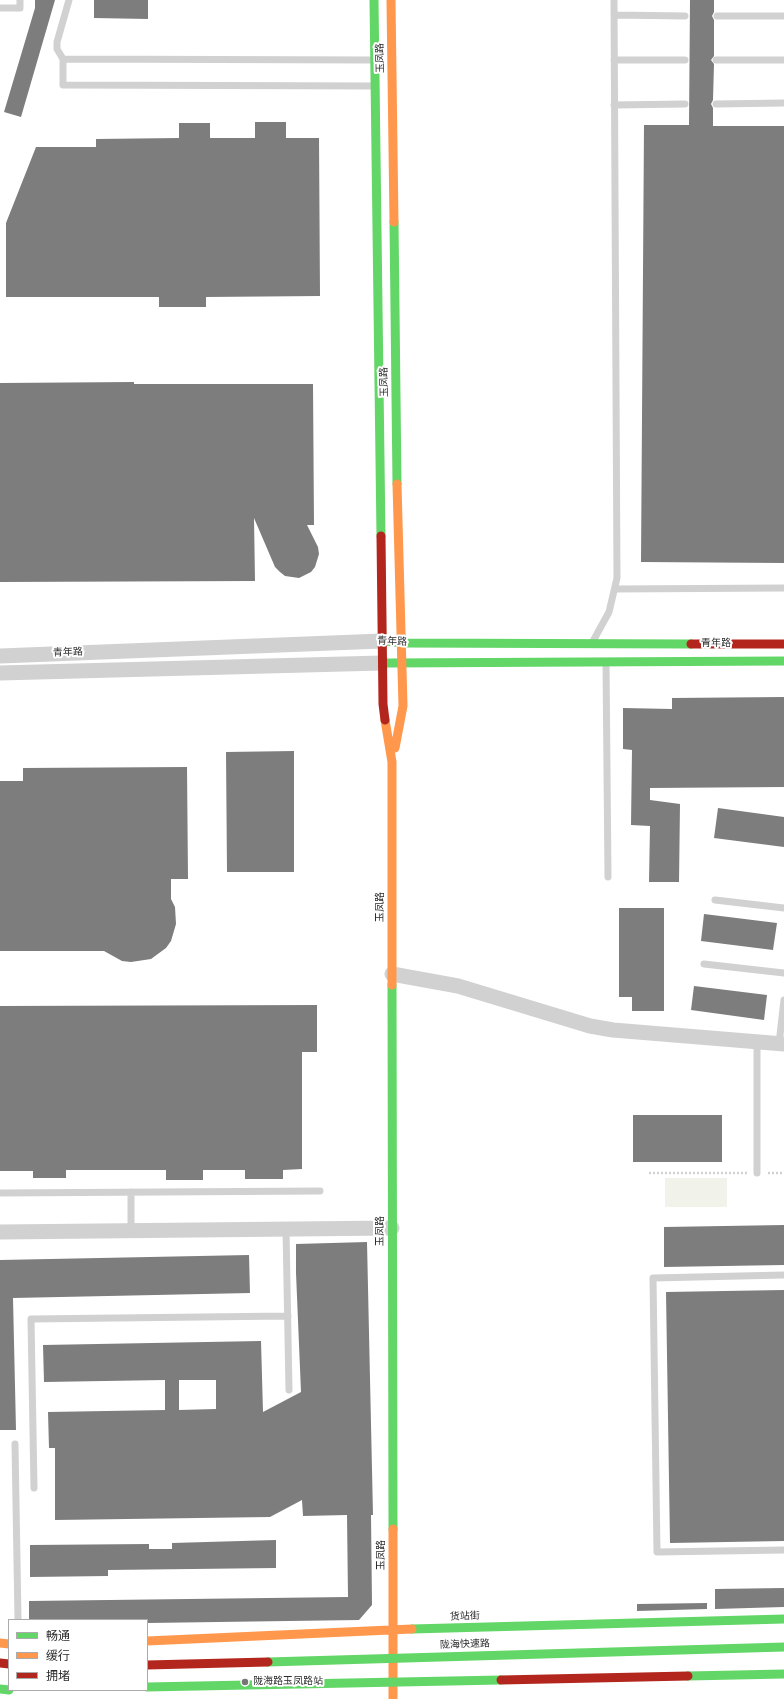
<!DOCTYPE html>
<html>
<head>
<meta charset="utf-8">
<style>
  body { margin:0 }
  #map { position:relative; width:784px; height:1699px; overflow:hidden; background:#fff; font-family:"Source Sans 3","Noto Sans SC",sans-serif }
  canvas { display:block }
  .legend { position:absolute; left:8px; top:1619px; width:140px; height:72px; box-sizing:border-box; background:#fff; border:1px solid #ababab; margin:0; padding:5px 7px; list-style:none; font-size:12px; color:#2c2c2c }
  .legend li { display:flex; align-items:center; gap:8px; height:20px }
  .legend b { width:20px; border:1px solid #ababab }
</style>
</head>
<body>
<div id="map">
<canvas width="784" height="1699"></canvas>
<ul class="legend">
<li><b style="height:5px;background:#63d668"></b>畅通</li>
<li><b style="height:5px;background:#ff974d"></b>缓行</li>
<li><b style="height:5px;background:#b3261e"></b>拥堵</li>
</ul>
</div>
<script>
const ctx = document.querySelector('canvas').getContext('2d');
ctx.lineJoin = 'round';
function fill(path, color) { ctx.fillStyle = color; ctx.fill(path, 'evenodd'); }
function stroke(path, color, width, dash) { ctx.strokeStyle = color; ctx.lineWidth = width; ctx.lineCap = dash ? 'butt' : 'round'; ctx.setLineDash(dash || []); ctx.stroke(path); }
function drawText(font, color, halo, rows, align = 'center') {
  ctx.font = font + ' "Source Sans 3","Noto Sans SC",sans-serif'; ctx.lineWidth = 4; ctx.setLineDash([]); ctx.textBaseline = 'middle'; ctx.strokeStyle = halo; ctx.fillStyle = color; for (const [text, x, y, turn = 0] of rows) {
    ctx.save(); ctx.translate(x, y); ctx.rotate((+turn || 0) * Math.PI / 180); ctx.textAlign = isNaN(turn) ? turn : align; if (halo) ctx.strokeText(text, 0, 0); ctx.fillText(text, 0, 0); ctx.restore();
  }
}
fill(new Path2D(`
  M665,1178H727V1207H665Z`), '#f1f3eb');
fill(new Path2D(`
  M35,0H55L21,117L4,112L35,8Z
  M94,0H148V19L94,18Z
  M690,0H714V12L712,16L714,20V56L711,60L714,64L713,100L711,104L713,108V126H784V563L641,562L644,125H689Z
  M255,122H286V138H319L320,296L206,297V307H159V297H6V223L36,147H96V139L179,138V123H210V138H255Z
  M134,382V384H313L314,525H307L318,547L319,554L315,567L311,572L299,578L285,576L280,572L275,567L254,518L255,581L0,582V383Z
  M784,697V787L650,788V800L680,804L679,882H649L650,826L631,825L632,750L623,749V708L672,709V698Z
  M294,751V872H227L226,752Z
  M187,767L188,879H171V899L175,907L176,924L171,941L166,948L151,959L131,962L122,961L104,951H0V781H23V768Z
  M718,808L784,817V847L714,838Z
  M619,908H664V1011H632V997H619Z
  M704,914L777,923L773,950L701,941Z
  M694,986L767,995L764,1020L691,1010Z
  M317,1005V1052H302V1169L283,1170V1179H245V1170H203V1180H166V1170H66V1178H33V1171H0V1006Z
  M633,1115H722V1162H633Z
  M784,1225V1265L664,1267V1227Z
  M367,1242L373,1515H371L372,1605L359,1620L147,1623V1620H29V1601L348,1597L347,1515L303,1516L302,1500L270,1517L55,1520V1448H49L48,1412L165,1410V1380L44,1382L43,1345L261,1341L263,1412L301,1392L296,1273V1244ZM179,1380H216V1409L179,1410Z
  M249,1255L250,1293L13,1298L16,1430H0V1260Z
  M784,1290V1541L670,1543L666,1292Z
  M276,1540V1568L108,1570V1576L30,1577V1545L149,1544V1549H172V1543Z
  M784,1588V1607L715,1609V1589Z
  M707,1603V1609L637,1611V1604Z`), '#7d7d7d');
stroke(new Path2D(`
  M649,1173H747
  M768,1173H784`), '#d1d1d1', 2.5, [2, 2]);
stroke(new Path2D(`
  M0,8H20V0
  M614,15L685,16
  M717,16H784
  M63,59L57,49V42L69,0
  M372,60L63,59V85L374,86
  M614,60H685
  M716,60H784
  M716,104L784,103
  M614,105L685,104
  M615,589L784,588
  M592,643L609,612L617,578L614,0
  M606,663L608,877
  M715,900L784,908
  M704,964L784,973
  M757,1042V1173
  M779,1044L784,1000
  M131,1192V1230
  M0,1193L320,1191
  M286,1229L289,1390
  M784,1275L653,1278L657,1552L784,1550
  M15,1444L18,1620
  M34,1488L31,1319L288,1316`), '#d1d1d1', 7);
stroke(new Path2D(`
  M0,656L382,641
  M0,673L382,663
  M392,974L458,986L590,1026L613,1030L784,1044
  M0,1232L392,1228`), '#d1d1d1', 15);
stroke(new Path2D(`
  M374,0L381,536
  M394,222L397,484
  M387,641L401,643L691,644
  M389,663L784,661
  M392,985L393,1529
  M412,1629L784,1619
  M0,1689L9,1690`), '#63d668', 9);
stroke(new Path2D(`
  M391,0L394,222
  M385,720L392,762V985
  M395,748L403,706L397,484
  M393,1529V1699
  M147,1641L412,1629
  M0,1643L9,1644`), '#ff974d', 9);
stroke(new Path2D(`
  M381,536L383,704L385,720
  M691,644H784
  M0,1663L9,1664`), '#b3261e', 9);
stroke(new Path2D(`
  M268,1662L784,1647
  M688,1676L784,1674
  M147,1687L501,1680`), '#63d668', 9);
stroke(new Path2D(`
  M147,1665L268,1662
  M501,1680L688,1676`), '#b3261e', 9);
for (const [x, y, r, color] of [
  [245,1682,4,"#767676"]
]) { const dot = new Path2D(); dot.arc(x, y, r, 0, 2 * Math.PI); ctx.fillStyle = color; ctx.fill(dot); stroke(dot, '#fff', 1.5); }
drawText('10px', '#2c2c2c', '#fff', [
  ["玉凤路",381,58,-91],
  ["玉凤路",385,382,-91],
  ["青年路",392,642,3],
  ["青年路",716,644],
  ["青年路",68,653,-2],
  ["玉凤路",381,907,-90],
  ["玉凤路",381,1231,-90],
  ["玉凤路",382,1555,-90],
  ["货站街",465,1617,-2],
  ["陇海快速路",465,1645,-2]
]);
drawText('10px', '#2c2c2c', '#fff', [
  ["陇海路玉凤路站",253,1682]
], 'left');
</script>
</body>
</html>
